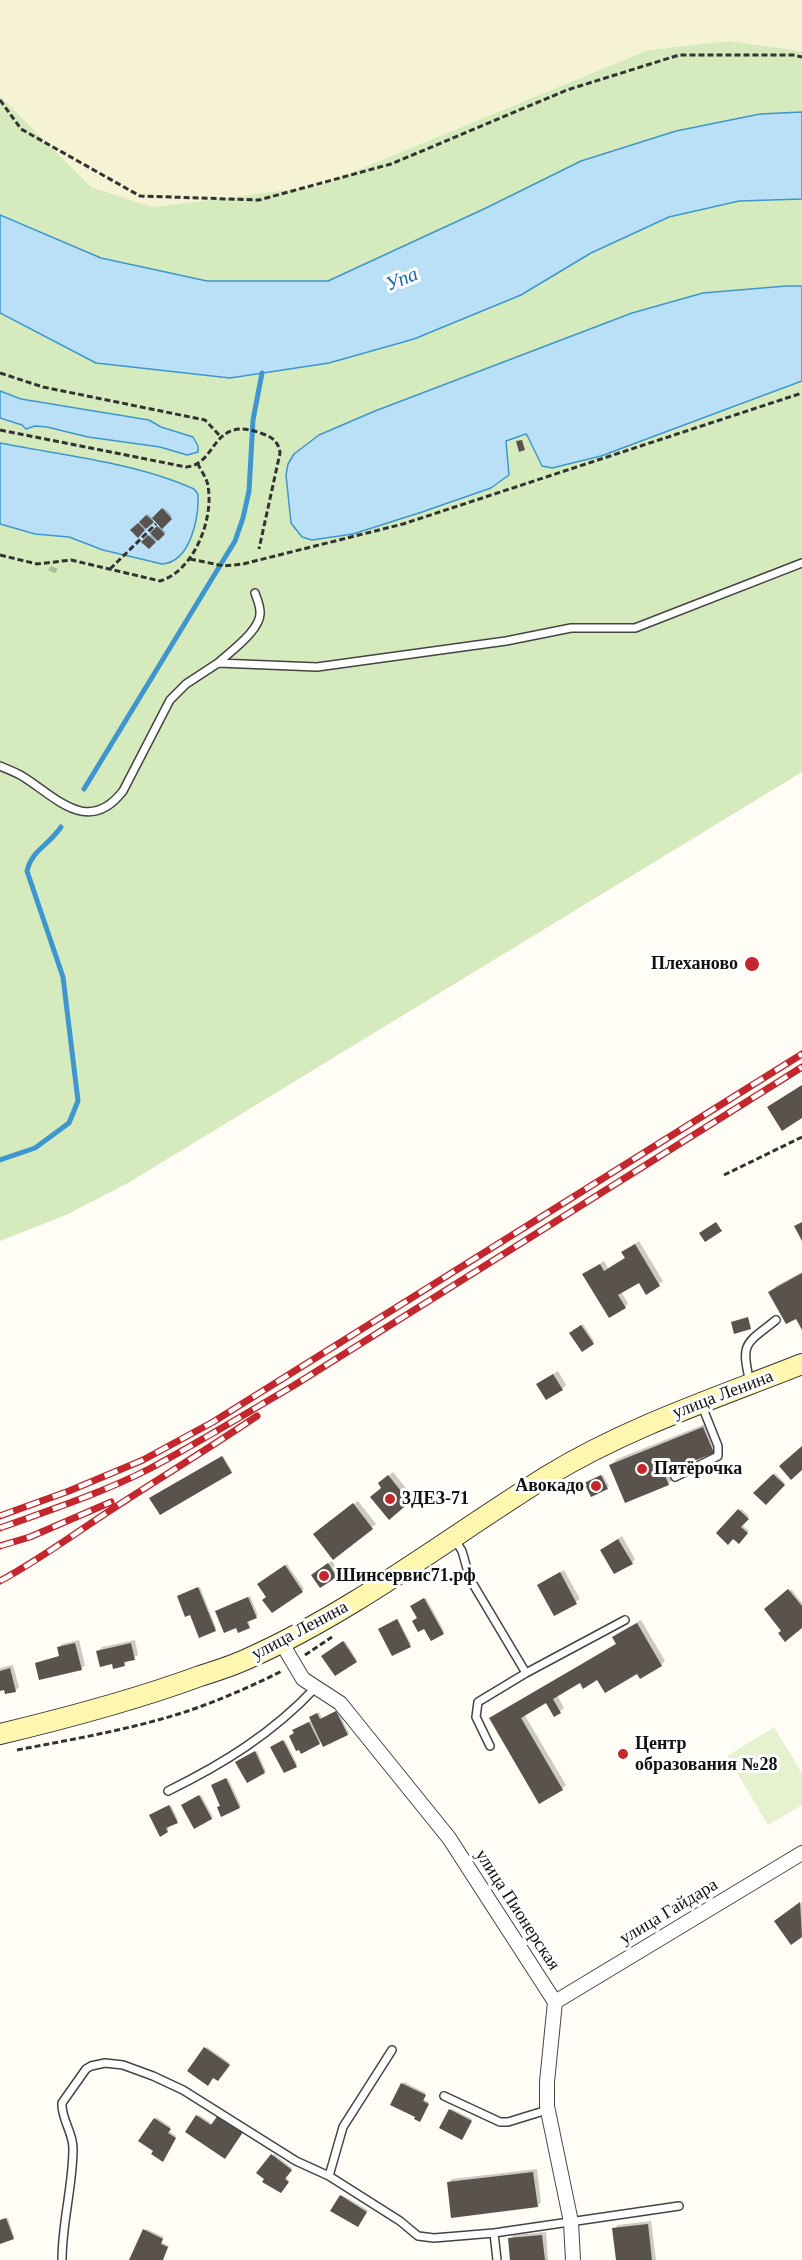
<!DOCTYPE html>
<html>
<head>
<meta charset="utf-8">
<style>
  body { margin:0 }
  canvas { display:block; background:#fffdf5 }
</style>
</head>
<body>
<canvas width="802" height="2260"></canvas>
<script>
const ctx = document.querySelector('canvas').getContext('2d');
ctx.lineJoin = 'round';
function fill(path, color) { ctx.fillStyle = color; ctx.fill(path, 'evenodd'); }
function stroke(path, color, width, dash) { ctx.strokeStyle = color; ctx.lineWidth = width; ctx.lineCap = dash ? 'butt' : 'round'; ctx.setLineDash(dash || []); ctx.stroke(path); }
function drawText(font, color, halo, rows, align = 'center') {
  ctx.font = font + ' Georgia,serif'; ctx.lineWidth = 6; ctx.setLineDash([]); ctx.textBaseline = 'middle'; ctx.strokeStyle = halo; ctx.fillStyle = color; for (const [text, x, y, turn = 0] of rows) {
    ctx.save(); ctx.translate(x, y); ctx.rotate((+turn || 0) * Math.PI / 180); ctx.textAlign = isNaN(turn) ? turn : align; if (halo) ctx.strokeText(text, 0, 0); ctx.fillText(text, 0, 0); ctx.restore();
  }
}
fill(new Path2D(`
  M0,0H802V51L729,41L648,50L319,186L153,207L91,187L0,96Z`), '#f6f3d4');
fill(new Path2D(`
  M729,41L802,51V112L760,114L676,131L581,161L486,208L328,281H207L101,258L0,215V96L91,187L153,207L319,186L648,50Z
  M802,199V772L128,1183L66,1215L0,1241V313L96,363L230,378L329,363L414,339L521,295L591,253L669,217L739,201Z`), '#d5ebbd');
fill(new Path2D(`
  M774,1727L802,1773V1805L768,1825L727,1756Z`), '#e6f2cf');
const water = new Path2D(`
  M802,112V199L739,201L669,217L591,253L521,295L414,339L329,363L230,378L96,363L0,313V215L101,258L207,281H328L486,208L581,161L676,131L760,114Z
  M786,286H802V381L601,456L552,468L542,466L528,437L526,434L506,441L509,475L491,488L422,512L353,534L312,540L302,537L291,523L286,475L288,464L294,454L319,435L375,411L632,313L703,293Z
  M0,391L21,399L149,420L161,427L193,437L198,446V452L187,455L160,447L88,437L47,427L35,426L26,429L22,425L0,418Z
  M0,443C61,455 138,463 194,489L198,494C199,517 191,562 162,564L103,550L69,537L35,534L0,524Z`);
fill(water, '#b9e0f7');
stroke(water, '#3f96cf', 1.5);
fill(new Path2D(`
  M164,508L172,516L161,527L165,532L149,547L143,542L161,525L155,519L138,535L132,530L148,514L153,519Z
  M51,566L58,569L55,573L48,570Z
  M639,1241L663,1281L647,1292L639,1281L621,1292L628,1303L625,1307L584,1274L604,1261L608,1268L626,1257L623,1252Z
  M802,1272V1325L797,1317L770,1292L776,1286Z
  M583,1324L594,1341L593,1343L572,1331Z
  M558,1371L566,1385L562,1389L542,1381Z
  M710,1422L719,1446L713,1452L670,1469L674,1478L668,1484L611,1465L617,1459Z
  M223,1456L232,1471L231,1472L153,1497Z
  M393,1472L413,1497L409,1501L383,1487L384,1480Z
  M775,1473L785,1483L766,1503L755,1493Z
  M603,1475L609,1486L607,1488L587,1482Z
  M358,1501L376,1524L333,1558L319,1531Z
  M741,1509L749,1516L741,1524L749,1531L739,1542L733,1537L718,1533Z
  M622,1536L635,1559L632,1563L602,1550Z
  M332,1561L340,1572L336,1576L316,1571Z
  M287,1564L304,1589L272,1611L260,1583Z
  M564,1570L580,1599L555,1614L539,1585Z
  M200,1587L216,1628L215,1629L191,1613L178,1596Z
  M791,1589L802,1603V1626L783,1631L766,1610Z
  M250,1596L258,1615L248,1620L250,1625L249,1627L218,1610Z
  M426,1598L444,1631L443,1633L425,1627L418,1618L413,1605Z
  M398,1619L411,1644L410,1645L381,1628Z
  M641,1620L665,1661L661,1665L637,1672L581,1681L557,1695L564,1708L555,1715L547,1701L524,1714L566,1785L562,1789L491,1718L617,1643L614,1637L618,1633Z
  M79,1640L85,1665L81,1669L36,1663L61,1656L59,1648L62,1644Z
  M135,1640L138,1655L124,1664L114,1662L98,1651L102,1647Z
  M345,1641L357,1660L356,1661L325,1654Z
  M13,1665L19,1687L15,1691L5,1688L0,1690V1668Z
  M338,1711L349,1733L347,1734L322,1740L319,1743L295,1733V1729L312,1720V1716L319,1712L322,1718Z
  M285,1740L297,1764L296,1766L274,1746Z
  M257,1751L266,1771L264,1772L239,1761Z
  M228,1778L241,1806L239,1807L222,1805L214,1784Z
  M201,1795L213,1817L211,1818L185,1804Z
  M171,1805L178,1820L167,1826L169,1829L160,1835L152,1814Z
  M802,1902V1935L791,1943L777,1920Z
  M207,2047L230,2063L219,2078L189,2071Z
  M404,2082L426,2093L423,2099L429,2102L421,2119L392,2104Z
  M452,2109L472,2119L464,2136L450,2110Z
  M199,2115L214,2125L219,2116L244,2130L226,2155L197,2116Z
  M156,2117L171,2127L169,2131L176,2136L164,2159L155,2150Z
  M274,2154L292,2168L285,2177L289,2180L280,2191L259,2173Z
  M537,2169L541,2202L537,2206L448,2183L452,2179Z
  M342,2195L368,2210L359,2224L341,2196Z
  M8,2218L14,2237L0,2243V2220Z
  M651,2221L656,2260H618L614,2229L618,2225Z
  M146,2229L164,2237L161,2242L169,2246L162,2260H130Z
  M546,2232L548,2260H512L510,2239L514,2235Z`), '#0003');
stroke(new Path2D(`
  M84,789L235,541L243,518L249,491L253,420L262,373
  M0,1160L35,1148L69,1123L78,1101L63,977L27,871C32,850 48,846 61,827`), '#3f96cf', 5);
fill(new Path2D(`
  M522,440L525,450L519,452L516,441Z
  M162,508L172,519L162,529L152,518Z
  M146,515L154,522L146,529L139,522Z
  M138,523L145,530L138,538L130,530Z
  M157,526L165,534L158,541L150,533Z
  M148,535L156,542L149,549L141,542Z
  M802,1085V1118L782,1131L767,1107Z
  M716,1222L722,1231L705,1242L699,1233Z
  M802,1222V1241L794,1226Z
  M635,1244L660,1286L646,1295L639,1283L618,1295L626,1308L609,1318L582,1274L600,1264L604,1271L625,1258L621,1252Z
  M802,1273V1330L796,1319L786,1324L768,1292Z
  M748,1317L751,1329L734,1334L731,1322Z
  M581,1325L594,1344L582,1352L569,1333Z
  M553,1374L563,1390L546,1400L536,1384Z
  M703,1427L714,1453L664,1473L669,1485L625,1503L609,1465Z
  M802,1446V1470L791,1480L779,1466Z
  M222,1456L232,1473L160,1515L149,1498Z
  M773,1474L785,1485L766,1505L753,1493Z
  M388,1475L410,1502L389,1520L370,1497L381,1488L378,1483Z
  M601,1475L608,1489L591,1497L584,1483Z
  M353,1503L373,1529L333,1560L313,1534Z
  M738,1509L749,1519L741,1527L748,1533L739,1544L733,1539L728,1545L716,1533Z
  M618,1539L633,1564L614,1574L600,1550Z
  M328,1563L337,1577L320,1588L311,1575Z
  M285,1565L303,1592L272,1613L262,1600L266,1597L257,1584Z
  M560,1572L577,1604L554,1616L537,1585Z
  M198,1587L216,1631L199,1638L190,1615L185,1617L177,1596Z
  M788,1589L802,1606V1628L785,1642L778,1633L781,1631L764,1609Z
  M248,1597L257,1618L247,1622L250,1628L238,1633L236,1628L224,1633L215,1611Z
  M424,1598L444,1634L431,1641L424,1629L418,1632L412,1621L417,1618L410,1606Z
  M397,1619L411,1647L392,1656L378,1629Z
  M637,1623L662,1666L640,1679L637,1674L605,1693L597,1680L583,1689L580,1683L553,1699L561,1713L554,1717L546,1703L521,1718L563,1790L539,1804L489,1718L616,1644L612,1637Z
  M343,1641L357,1662L335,1676L321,1656Z
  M75,1643L82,1670L39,1680L35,1663L59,1656L57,1647Z
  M131,1643L135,1660L124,1662L125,1666L113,1669L112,1664L100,1667L96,1651Z
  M10,1668L16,1692L5,1694L4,1690L0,1691V1671Z
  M336,1711L348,1735L323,1747L309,1717L317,1713L320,1719Z
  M309,1722L320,1744L301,1754L299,1750L296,1751L289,1736L294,1733L292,1730Z
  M283,1740L297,1767L284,1773L270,1747Z
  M255,1751L265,1773L247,1783L235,1762Z
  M226,1778L240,1808L221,1817L217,1807L220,1806L211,1785Z
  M199,1795L212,1819L194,1829L181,1805Z
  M169,1805L178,1823L166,1828L168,1832L160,1837L149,1815Z
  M800,1902L802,1937L791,1945L774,1921Z
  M204,2047L230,2065L218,2081L213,2078L208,2086L187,2071Z
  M401,2083L426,2095L423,2101L429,2104L420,2122L414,2119L415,2117L390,2105Z
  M449,2109L472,2121L462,2140L439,2128Z
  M196,2115L211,2125L218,2115L243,2132L225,2159L185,2132Z
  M154,2118L171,2129L168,2133L176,2138L163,2162L151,2154L153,2151L138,2141Z
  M271,2154L292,2170L285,2179L289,2182L281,2193L262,2182L264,2179L256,2173Z
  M533,2172L538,2207L451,2218L447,2182Z
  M340,2195L367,2212L358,2227L330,2211Z
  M6,2218L14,2239L0,2244V2220Z
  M648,2224L652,2260H616L612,2228Z
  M143,2229L163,2239L161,2244L168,2247L163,2260H129Z
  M542,2235L545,2260H510L508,2238Z`), '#5a524d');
const lane = new Path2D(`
  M218,663C230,652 262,629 260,612C260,605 257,599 255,593
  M0,766C7,769 15,772 22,776C56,797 88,836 123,791L170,700L186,684L218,663L317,667L506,641L571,628H635L802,563
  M750,1382C740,1342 746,1344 776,1320
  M675,1477L718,1456V1446L702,1406
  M454,1538L462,1551L470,1579L526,1673L478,1702L476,1717L490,1746
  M526,1673L625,1620
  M168,1791C223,1764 273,1733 315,1688
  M444,2096L500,2122H508L547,2110
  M329,2176L343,2127L392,2050
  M62,2260C62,2222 73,2186 73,2148C73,2132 61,2119 62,2103L86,2069L91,2066L105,2063L123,2065L153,2076L183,2090L296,2161L329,2176L400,2221L418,2236L434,2238L494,2233
  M497,2260L494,2233L679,2206`);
const street = new Path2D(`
  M281,1642L303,1679L340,1703L449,1838L555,2002L547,2082V2106L571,2222L573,2260
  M555,2002L802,1853`);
const secondary = new Path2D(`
  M0,1734C67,1718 135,1700 200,1676C216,1671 232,1666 247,1659C355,1611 449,1537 549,1475C628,1427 716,1398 802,1364`);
stroke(lane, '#444', 10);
stroke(street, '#444', 16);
stroke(secondary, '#333', 22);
stroke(new Path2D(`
  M0,100L21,129L140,196L259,200L391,164L567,90L679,55H793L802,57
  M0,373L43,387L205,420L221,437
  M0,430L186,467C218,465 211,413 263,434C273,437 279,443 280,453L259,549
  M0,555L37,564L71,560L160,581C194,571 214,519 208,486C207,478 201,471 198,464
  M190,559L224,566L243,564L403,524L802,393
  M110,569L156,524
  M724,1175L802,1137
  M305,1655L332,1637
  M17,1750C74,1739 133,1729 188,1711C220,1700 252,1686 282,1671`), '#333', 3, [6, 3]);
stroke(lane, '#fff', 7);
stroke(street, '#fff', 14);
stroke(secondary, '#fff6b0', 20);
const rail = new Path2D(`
  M0,1516L69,1491L143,1460L213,1422L802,1054
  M0,1528C50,1510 102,1493 149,1469C198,1443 245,1414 293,1386L802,1067
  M0,1546L30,1537L111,1502
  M0,1581C41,1559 78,1531 117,1506C163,1476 211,1447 257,1416`);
stroke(rail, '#c4262e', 7);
stroke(rail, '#fff', 4.5, [14]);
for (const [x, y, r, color] of [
  [752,964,8,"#c4262e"],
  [642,1469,6,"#c4262e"],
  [596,1486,6,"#c4262e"],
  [390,1499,6,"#c4262e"],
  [324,1576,6,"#c4262e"],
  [623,1754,6,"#c4262e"]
]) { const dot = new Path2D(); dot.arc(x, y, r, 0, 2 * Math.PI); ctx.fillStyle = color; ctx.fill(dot); stroke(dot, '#fff', 2); }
drawText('bold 18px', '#111', '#fff', [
  ["Плеханово",738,964,"right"],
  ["Пятёрочка",654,1469],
  ["Авокадо",584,1486,"right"],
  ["3ДЕЗ-71",402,1499],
  ["Шинсервис71.рф",336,1576],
  ["Центр",635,1744],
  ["образования №28",635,1765]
], 'left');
drawText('18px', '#111', '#fff', [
  ["улица Ленина",723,1395,-21],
  ["улица Ленина",300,1631,-28],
  ["улица Пионерская",517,1910,57],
  ["улица Гайдара",669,1912,-31]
]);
drawText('italic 20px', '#1768a6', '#fff', [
  ["Упа",402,280,-22]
]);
</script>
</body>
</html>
